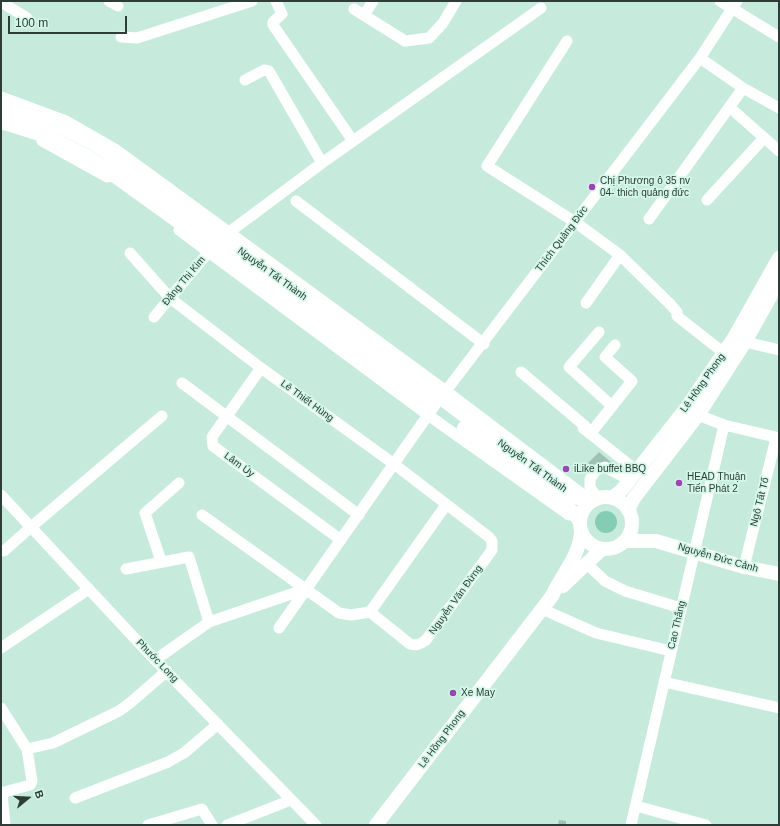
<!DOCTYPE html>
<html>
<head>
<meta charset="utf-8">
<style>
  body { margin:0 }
  #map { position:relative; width:780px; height:826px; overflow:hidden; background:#c6ebdd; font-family:Arial,sans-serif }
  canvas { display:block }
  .frame { position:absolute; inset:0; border:2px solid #2e3d37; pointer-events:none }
  .north { position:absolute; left:8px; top:778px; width:40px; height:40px; -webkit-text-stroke:3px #d3f8ea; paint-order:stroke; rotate:72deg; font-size:11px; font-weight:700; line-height:16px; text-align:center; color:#2e3d37 }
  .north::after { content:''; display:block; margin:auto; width:14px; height:18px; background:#2e3d37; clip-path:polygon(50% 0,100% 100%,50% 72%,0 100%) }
  .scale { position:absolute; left:8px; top:16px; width:119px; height:18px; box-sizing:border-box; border:2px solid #2e3d37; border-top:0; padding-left:5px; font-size:12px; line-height:14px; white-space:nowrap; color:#2e3d37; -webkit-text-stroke:3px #d3f8ea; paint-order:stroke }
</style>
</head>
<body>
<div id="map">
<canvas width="780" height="826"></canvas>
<div class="frame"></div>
<div class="north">B</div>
<div class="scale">100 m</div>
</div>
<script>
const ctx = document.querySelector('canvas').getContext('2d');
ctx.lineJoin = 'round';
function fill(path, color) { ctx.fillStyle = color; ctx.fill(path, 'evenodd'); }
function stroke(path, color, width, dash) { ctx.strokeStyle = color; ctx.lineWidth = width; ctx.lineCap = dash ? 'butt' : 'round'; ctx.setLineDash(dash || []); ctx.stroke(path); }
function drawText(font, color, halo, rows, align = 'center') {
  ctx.font = font + ' Arial,sans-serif'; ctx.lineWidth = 3.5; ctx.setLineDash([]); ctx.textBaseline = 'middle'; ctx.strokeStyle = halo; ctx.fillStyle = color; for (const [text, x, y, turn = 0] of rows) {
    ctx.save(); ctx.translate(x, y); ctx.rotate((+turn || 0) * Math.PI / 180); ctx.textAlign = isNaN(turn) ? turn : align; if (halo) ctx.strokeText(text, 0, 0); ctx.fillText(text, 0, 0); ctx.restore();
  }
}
fill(new Path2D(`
  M595 522a11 11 0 1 1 22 0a11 11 0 1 1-22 0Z`), '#84ccb3');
fill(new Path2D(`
  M599,452L612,463L604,472L600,473L588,463Z
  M559,820L566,821V825H558Z`), '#9ec2b4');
stroke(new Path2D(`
  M109,1L118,6
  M276,1L282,14L273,22V25L353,141
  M720,1L779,37
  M1,2L27,18
  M354,9L405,41L429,38L443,23L456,1
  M364,15L373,1
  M121,37L137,38L252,1
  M567,41L487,166L575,222L620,255L671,305L677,312V316L724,353
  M700,58L743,88L779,108
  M245,80L264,70L269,71L322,163
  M1,97L66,121L115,149L446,391L586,497
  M735,112L779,151
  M42,141L107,177
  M707,200L764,138
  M296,201L484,344
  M649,219L743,88
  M179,230L428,415L569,515
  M224,236L322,163L541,8
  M130,253L170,298L261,368L394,464L489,537L492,541V550L426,640C420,644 417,646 410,644L370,612
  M586,303L620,255
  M154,317L212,248
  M599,332L569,367L612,406
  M745,342L779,350
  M261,368L212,437L213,446L341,540
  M521,372L585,426L583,428L637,471
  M182,383L359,515
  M442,396L700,58L737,1
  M698,415L724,425L779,438
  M590,434L632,381L605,357L615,345
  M1,495L155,660L316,825
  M597,498L590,487V479L596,470L605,467L630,480
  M202,515L339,613L351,615L370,612L446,505
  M4,551L31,527L162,416
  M161,561L145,513L179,483
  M586,563L605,581L625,591L681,608
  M744,567L776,438
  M126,569L189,557L209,622
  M542,609L596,633L671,651
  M279,628L435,405
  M1,648L89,589
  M155,660L209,622L306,589
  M664,682L779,708
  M1,708L27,749L32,781L30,785L4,792L2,794L5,825
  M27,749L53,743L119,711L130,703L167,671
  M75,798L168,762L184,753L218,724
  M636,806L706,825
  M148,825L202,809L212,825
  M227,825L291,800
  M631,825L724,425`), '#fff', 11);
stroke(new Path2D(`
  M1,108L49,122L95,144L441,398L564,491L578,498L592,501
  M1,122L46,136L87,156L430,402
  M464,428L558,499L575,514L580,522
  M580 523a26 26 0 1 1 52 0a26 26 0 1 1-52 0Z
  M612,498L621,491L687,407L734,338L779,258
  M628,510L634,498L698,415L745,342L779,281
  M625,541H656L744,567L779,574
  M563,586L602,549
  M376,825L552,596C562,574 581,554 581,530`), '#fff', 14);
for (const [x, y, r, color] of [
  [592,187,4,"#9c44b0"],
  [566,469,4,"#9c44b0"],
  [679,483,4,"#9c44b0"],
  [453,693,4,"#9c44b0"]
]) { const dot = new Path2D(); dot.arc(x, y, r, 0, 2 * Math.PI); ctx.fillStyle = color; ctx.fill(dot); stroke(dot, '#d3f8ea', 1.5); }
drawText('10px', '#2e3d37', '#d3f8ea', [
  ["Chị Phương ô 35 nv",600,181],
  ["04- thich quảng đức",600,193],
  ["iLike buffet BBQ",574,469],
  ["HEAD Thuận",687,477],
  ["Tiến Phát 2",687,489],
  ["Xe May",461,693]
], 'left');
drawText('10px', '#2e3d37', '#d3f8ea', [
  ["Thích Quảng Đức",562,239,-53],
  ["Nguyễn Tất Thành",272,274,36],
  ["Đặng Thị Kim",184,281,-50],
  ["Lê Hồng Phong",703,383,-55],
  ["Lê Thiết Hùng",307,401,36],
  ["Lâm Úy",239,465,36],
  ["Nguyễn Tất Thành",532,466,36],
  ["Ngô Tất Tố",760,502,-76],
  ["Nguyễn Đức Cảnh",718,558,16],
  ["Nguyễn Văn Đừng",456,600,-54],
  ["Cao Thắng",677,625,-77],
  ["Phước Long",157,661,46],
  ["Lê Hồng Phong",442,739,-53]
]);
</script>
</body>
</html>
